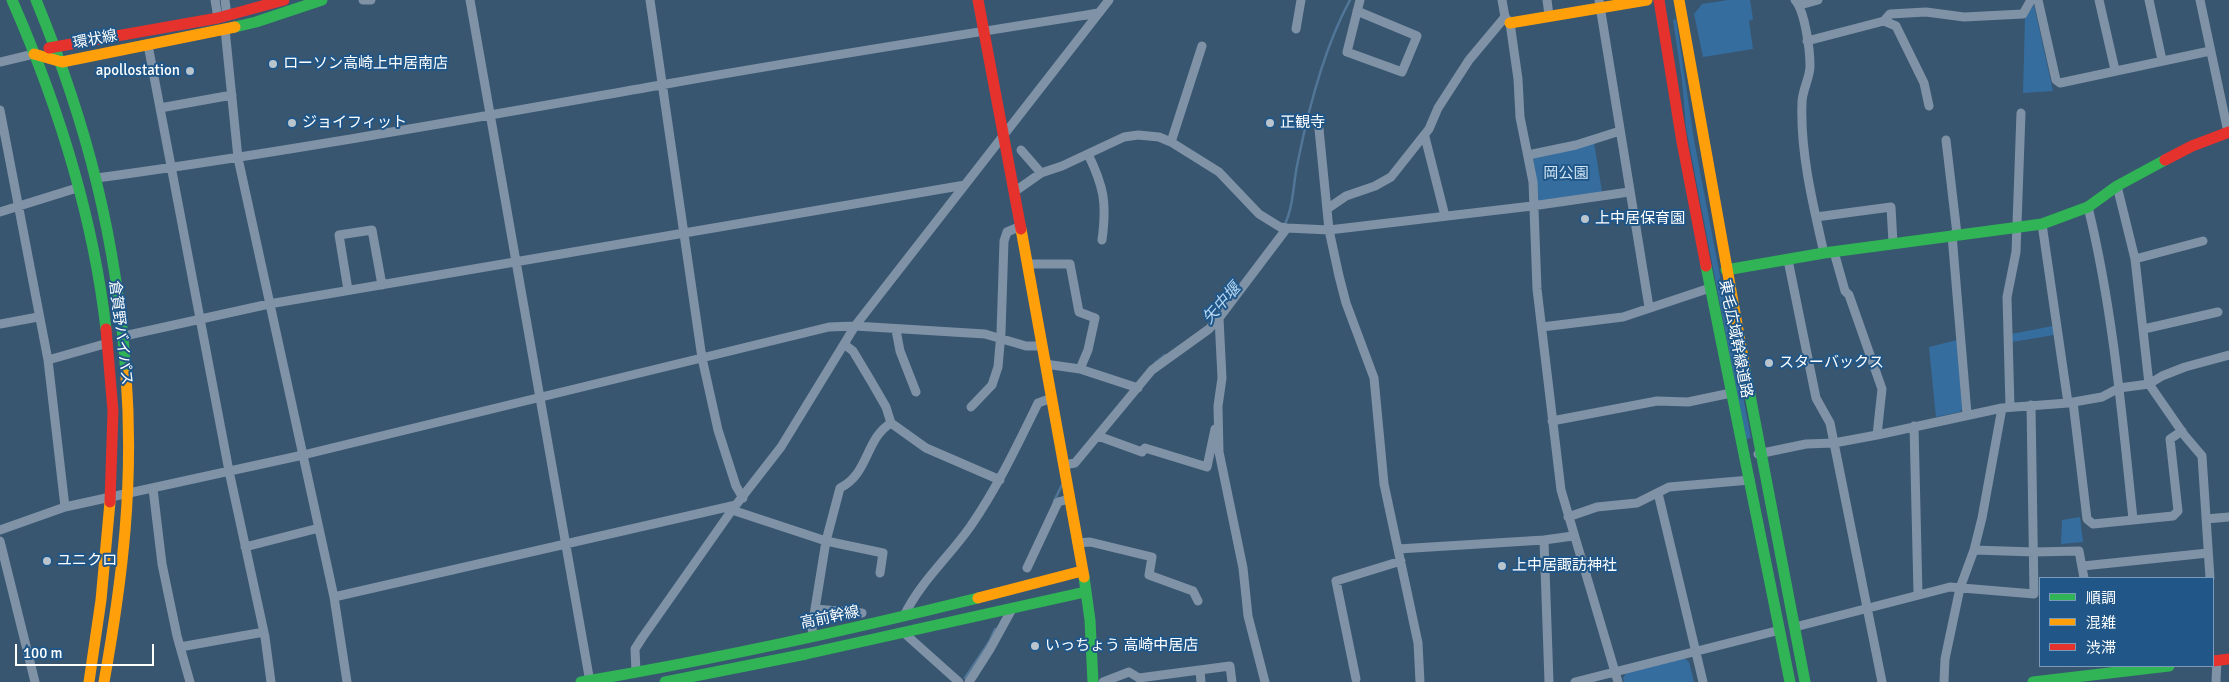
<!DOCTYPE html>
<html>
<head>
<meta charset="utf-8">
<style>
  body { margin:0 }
  #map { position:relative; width:2229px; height:682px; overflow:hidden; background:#385670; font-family:Signika,"Noto Sans JP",sans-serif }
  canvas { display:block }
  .legend { position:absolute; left:2039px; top:577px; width:175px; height:90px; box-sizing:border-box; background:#205788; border:1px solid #799ab8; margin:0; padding:6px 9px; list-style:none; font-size:15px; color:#fff }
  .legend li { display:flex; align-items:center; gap:10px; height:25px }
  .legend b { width:25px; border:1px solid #799ab8 }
  .scale { position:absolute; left:15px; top:644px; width:139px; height:22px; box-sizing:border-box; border:2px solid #fff; border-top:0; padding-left:6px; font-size:15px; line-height:18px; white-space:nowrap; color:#fff; -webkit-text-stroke:4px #205788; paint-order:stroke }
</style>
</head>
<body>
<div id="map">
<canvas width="2229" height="682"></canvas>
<ul class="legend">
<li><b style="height:6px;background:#30b455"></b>順調</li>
<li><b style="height:6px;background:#ff9f0a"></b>混雑</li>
<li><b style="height:6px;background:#e5322d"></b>渋滞</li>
</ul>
<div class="scale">100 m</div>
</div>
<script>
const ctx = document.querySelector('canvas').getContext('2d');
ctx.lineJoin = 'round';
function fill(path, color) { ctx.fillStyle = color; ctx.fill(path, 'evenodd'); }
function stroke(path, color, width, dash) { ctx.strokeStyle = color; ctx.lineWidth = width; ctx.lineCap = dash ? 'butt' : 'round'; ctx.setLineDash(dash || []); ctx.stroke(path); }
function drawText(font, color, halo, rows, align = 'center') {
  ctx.font = font + ' Signika,"Noto Sans JP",sans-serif'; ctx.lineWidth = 4; ctx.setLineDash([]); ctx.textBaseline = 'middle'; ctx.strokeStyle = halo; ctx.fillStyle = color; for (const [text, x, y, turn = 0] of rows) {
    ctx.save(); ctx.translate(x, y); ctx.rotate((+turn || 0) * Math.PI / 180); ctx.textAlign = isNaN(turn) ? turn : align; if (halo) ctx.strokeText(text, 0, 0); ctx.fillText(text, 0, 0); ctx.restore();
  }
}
fill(new Path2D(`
  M1728,0H1750L1753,19L1749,21L1753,49L1703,57L1694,14L1702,4Z
  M2034,5L2053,91L2023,93L2025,18Z
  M1676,19L1694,140L1751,438L1746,439L1686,128L1682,80L1673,20Z
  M1594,142L1602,192L1538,203L1533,159L1536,156Z
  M2053,326L2054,335L2012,342L2011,334Z
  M1957,340L1962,409L1960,412L1936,417L1929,347Z
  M2080,517L2083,542L2061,544L2062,520Z
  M1684,658L1689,662L1694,682H1624L1623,678L1627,672Z`), '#356d9f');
stroke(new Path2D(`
  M1284,226C1294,207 1293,182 1298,161C1308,111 1325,46 1350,0
  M1155,363L1165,355
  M1054,501L1063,483
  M965,678L989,642L995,629`), '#517698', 2.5);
stroke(new Path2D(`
  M215,0L218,18
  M225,0L227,16
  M363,0H371
  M470,0L590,682
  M650,0L702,358L718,430L736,486L743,498
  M1502,0L1505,17L1510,23L1518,79L1520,117L1533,182L1537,289L1561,490L1618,682
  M1547,0L1549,15
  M1599,0L1649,307
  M1795,0C1805,11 1810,50 1810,66C1810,78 1802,90 1802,103C1800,152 1813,205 1824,253
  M2038,0L2056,80L2060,83L2210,51
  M2099,0L2115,70
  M2149,0L2162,60
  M2200,0L2228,132
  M1800,5L1818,0
  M1357,11L1417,36L1402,72L1347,52L1360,0
  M1884,21L1896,26L1924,83L1929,106
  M225,29L238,158L334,597L347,682
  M1296,29L1301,0
  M1807,41L1884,21L1890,14L1926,12L1964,17L2023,14L2031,0
  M148,45L229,471L265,637L271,682
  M0,62L34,54
  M160,108L232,95
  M0,110L48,360L65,507
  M1319,129L1329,230L1339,276L1346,303L1374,378L1384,484L1418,643L1420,682
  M1425,137L1445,216
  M1946,140L1957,234
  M1171,142L1202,46
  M1021,150L1041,173
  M1088,154C1104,187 1107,203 1102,240
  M1528,155L1576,145L1620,131
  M97,178C286,152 473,118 661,85C806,59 953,36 1099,13
  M2117,186L2135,259L2149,384L2185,436L2202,456L2210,578
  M1014,192L1041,173L1062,166L1124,137L1138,135L1159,137L1171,142L1219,172L1259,214L1280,227L1287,228L1329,230L1532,206L1629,192
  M2088,207C2113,309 2122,415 2133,519
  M1327,209L1346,196L1375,186L1391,177L1429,129L1438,108L1469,60L1505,17
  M0,212L77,188
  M1816,217L1891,207L1893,243
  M2042,224L2068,403
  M1952,235L1967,414
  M1834,252L1845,291L1849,295L1882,389L1877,435
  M2135,259L2203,241
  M1788,260L1816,398L1830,423L1882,682
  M1028,264H1070L1079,312L1095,318L1088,350L1080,369
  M348,290L339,235L372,230L382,285
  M1219,318L1222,378L1218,406L1219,452L1243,568L1248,616L1265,682
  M0,324L38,317
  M1542,327L1623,317L1710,288
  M2144,329L2218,312
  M896,330L900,351L916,392
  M124,336L269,304L965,185
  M844,344L853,351L871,381L886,407L891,423L926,448L1000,480
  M48,360L108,343
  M1045,364L1080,369L1138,388
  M2073,402L2087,519L2093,524L2173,516L2178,511L2170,439L2182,431
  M971,407L992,385L998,367L1001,333L1004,241L1007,232L1021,226
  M2010,407L2007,297L2016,252L2021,113
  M1552,421L1657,401L1688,402L1731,393
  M1914,426L1918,594
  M1098,436L1142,452L1145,448L1207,467L1215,429
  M1758,454L1806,444L1834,443L1877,435L2002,408L2068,403L2102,397L2119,388L2149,384L2162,376L2185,367L2229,355
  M1064,465L1075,463L1152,370L1209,329L1219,318L1287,228
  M153,489L162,564L177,636L190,682
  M1658,493L1703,682
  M732,510L826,541L883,553L880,573
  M1568,517L1597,507L1637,503L1669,487L1750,480
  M2206,519L2229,517
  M0,530L65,507L303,455L829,327L855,326L985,334L1026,346H1042
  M1544,540L1549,682
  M0,541L35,682
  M1077,543L1090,542L1152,557L1149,575L1193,591L1198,601
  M245,547L319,528
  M1398,549L1544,540L1573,536
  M1974,550L2034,552L2079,551L2084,578
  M2083,566L2208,553
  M1027,568L1058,502L1069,499
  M334,597L736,505
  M862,613L815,609L826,541L840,488C869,474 865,439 891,423
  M904,616C920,582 949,557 970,527C997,488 1017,446 1038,403L1052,398
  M1795,627L1950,587L2034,594L2031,405
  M903,632L959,682
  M813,637L812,627L815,609
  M180,647L264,632
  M1200,670L1201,682
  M636,672L635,649L642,638L732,510L781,447L855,326L1109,0
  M1356,679L1336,581L1401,561
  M969,682L990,649L1012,609
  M1103,682L1129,672L1139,678L1230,666L1232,682
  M1575,682L1780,630
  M1944,682L1945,659L1960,588L1974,550L1982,518L2002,408
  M2216,682L2217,660`), '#7f92a6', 9);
stroke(new Path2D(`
  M12,0C58,105 93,215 106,329
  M36,0C87,124 117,240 126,375
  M235,27L256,22L322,0
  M1706,266L1790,682
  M1726,270L1824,253L2042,224L2088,207L2117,186L2165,160
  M1745,369L1805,682
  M1084,577L1090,620L1093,682
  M581,682C715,659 846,631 978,598
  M665,682L806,654L1085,592
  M2033,682L2169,666`), '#30b455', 11);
stroke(new Path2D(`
  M1679,0L1745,369
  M1510,23L1647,0
  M34,54L62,62L235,27
  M1021,229L1084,577
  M978,598L1082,571
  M89,682L101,600L110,502
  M104,682C123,576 134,483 126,375`), '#ff9f0a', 11);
stroke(new Path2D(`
  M978,0L1021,229
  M1659,0L1682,142L1706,266
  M49,48L218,18L284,0
  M2165,160L2192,146L2229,132
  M106,329L113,411L110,502
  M2213,661L2229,659`), '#e5322d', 11);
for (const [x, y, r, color] of [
  [273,64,5,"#b9c4cd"],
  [190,71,5,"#b9c4cd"],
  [292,123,5,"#b9c4cd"],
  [1270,123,5,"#b9c4cd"],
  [1585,219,5,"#b9c4cd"],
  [1769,363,5,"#b9c4cd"],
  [47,561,5,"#b9c4cd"],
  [1502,566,5,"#b9c4cd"],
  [1035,646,5,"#b9c4cd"]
]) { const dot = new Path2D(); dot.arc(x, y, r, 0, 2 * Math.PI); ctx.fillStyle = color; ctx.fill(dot); stroke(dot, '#205788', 2); }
drawText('15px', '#fff', '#205788', [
  ["環状線",95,40,-11],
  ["倉賀野バイパス",120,333,83],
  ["東毛広域幹線道路",1735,339,79],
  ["高前幹線",830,618,-12]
]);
drawText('15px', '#fff', '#205788', [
  ["ローソン高崎上中居南店",283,64],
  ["apollostation",180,71,"right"],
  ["ジョイフィット",302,123],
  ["正観寺",1280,123],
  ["上中居保育園",1595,219],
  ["スターバックス",1779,363],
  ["ユニクロ",57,561],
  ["上中居諏訪神社",1512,566],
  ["いっちょう 高崎中居店",1045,646]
], 'left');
drawText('15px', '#d0e6f8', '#205788', [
  ["岡公園",1566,174]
]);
drawText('italic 16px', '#b7d7f2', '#205788', [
  ["矢中堰",1222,304,-49]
]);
</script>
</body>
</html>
